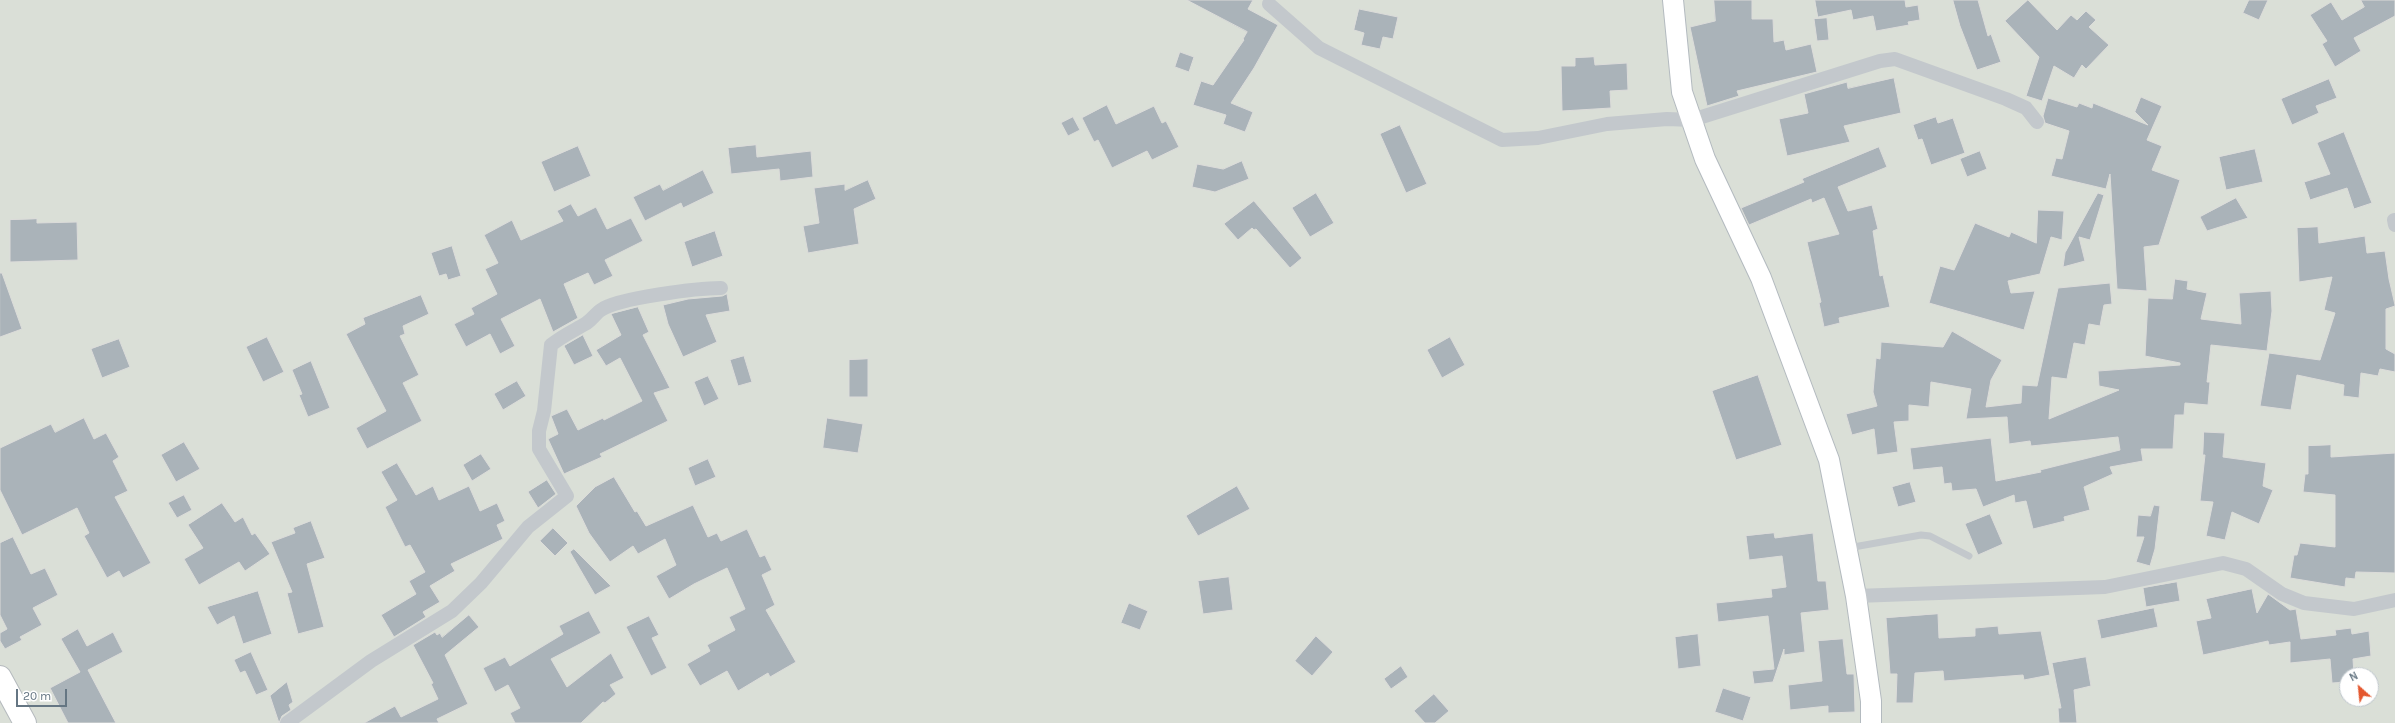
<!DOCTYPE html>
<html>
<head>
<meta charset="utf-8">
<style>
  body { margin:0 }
  #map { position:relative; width:2395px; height:723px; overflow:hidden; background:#fafaf8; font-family:Karla,sans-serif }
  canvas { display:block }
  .north { position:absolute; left:2339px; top:667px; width:40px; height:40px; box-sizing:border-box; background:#fff; border:1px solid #c1c8cd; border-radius:50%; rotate:333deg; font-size:11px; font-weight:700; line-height:16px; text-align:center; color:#657683 }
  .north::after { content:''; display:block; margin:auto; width:14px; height:18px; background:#e4572e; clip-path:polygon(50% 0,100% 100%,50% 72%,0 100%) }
  .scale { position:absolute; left:16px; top:689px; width:51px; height:18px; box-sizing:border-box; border:2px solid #657683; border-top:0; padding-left:5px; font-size:12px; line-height:14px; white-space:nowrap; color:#657683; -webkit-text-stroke:3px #fff; paint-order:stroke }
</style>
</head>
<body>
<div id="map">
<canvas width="2395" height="723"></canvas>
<div class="north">N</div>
<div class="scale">20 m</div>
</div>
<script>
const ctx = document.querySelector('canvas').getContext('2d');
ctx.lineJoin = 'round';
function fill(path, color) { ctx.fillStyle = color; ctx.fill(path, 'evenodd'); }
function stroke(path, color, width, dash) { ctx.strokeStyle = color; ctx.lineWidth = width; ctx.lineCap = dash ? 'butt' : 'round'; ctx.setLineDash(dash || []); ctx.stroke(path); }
fill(new Path2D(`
  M0,0H2395V723H0ZM2347,675H2371V699H2347Z`), '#dadfd7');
const building = new Path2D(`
  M1187,0H1253L1248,9L1278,25L1254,68L1231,103L1253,112L1245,132L1223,124L1226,115L1193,105L1201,81L1213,85L1244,40L1243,39L1247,32Z
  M1714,0H1752V19H1773L1774,42L1784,40L1786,50L1811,44L1817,72L1737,91L1739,96L1707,106L1690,27L1715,21Z
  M1815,0H1905L1906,7L1918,5L1920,20L1908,22L1909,25L1876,31L1873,16L1853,20L1851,10L1818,17Z
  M1953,0H1978L1988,36L1991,34L2001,62L1977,70L1960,26Z
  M2028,0L2057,30L2071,15L2077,20L2086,11L2096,20L2089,27L2109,45L2086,69L2082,65L2074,78L2054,66L2042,101L2026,96L2039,57L2005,21Z
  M2249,0H2268L2259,20L2243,13Z
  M2361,0H2395V16L2354,38L2361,51L2335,67L2322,44L2327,41L2310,15L2331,2L2342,20L2364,7Z
  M1359,9L1398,17L1393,39L1383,37L1380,49L1361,45L1364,33L1354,30Z
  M1827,18L1829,40L1817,41L1814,19Z
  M1180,52L1194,57L1189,72L1175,67Z
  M1594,57L1595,65L1627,63L1628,90L1610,91L1611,108L1562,111L1561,66H1575V58Z
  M1894,78L1901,113L1844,126L1850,142L1787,156L1779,119L1808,113L1804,94L1847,82L1848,88Z
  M2329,79L2337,98L2316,106L2319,113L2292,125L2281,99Z
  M2141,97L2162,106L2147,140L2162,146L2152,170L2180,180L2159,245L2144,247L2147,291L2117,289L2110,174L2106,189L2051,176L2056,158L2062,159L2069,131L2045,123L2043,116L2048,98L2077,107L2079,103L2092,108L2093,103L2148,125L2135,112Z
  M1107,105L1116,124L1154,106L1162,123L1166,121L1179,147L1152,160L1147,151L1112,168L1098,140L1094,142L1082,118Z
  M1073,117L1080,130L1068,136L1061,123Z
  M1936,117L1938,123L1953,118L1965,153L1931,165L1922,139L1918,140L1913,125Z
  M1400,125L1427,184L1406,193L1380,134Z
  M2344,132L2372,203L2354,209L2347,188L2310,200L2304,182L2330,174L2317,143Z
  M756,145L757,157L811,151L813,177L780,181L779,169L731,174L728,148Z
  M578,146L591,176L554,192L541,162Z
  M1879,147L1887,167L1838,187L1848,211L1872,205L1878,229L1873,231L1880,276L1883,275L1890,307L1839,318L1840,323L1824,327L1819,303L1821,302L1807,242L1839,234L1824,198L1812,203L1811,199L1749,225L1741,208L1804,182L1802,179Z
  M2255,149L2263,182L2226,190L2219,157Z
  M1980,151L1987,169L1967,177L1960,159Z
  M1242,161L1249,179L1215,192L1192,187L1197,164L1223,169Z
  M703,170L714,193L683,208L681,203L645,221L633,197L660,184L663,190Z
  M868,180L876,199L854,209L859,244L808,253L803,226L819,223L814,188L845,184V190Z
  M1316,193L1334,223L1310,237L1292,208Z
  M2098,193L2104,195L2090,240L2079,237L2085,261L2063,267L2065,253Z
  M2236,198L2248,218L2207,231L2200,217Z
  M1254,201L1302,258L1290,268L1256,229L1254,230L1252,228L1238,240L1224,224Z
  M571,204L578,216L596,207L607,229L631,218L643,241L605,260L613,276L594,285L588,273L564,284L578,318L553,332L540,299L501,319L515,346L500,354L490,334L466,347L454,324L474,314L471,308L497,294L485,269L498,263L484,235L512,220L521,240L563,221L557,211Z
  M2038,210L2064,211L2062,240L2051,237L2040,274L2008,281L2011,293L2035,291L2024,330L1929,303L1940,266L1954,270L1975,223L2009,237L2011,232L2036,243Z
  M37,219V223L77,222L78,260L10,262V220Z
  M2318,227L2319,243L2365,236L2367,253L2385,251L2389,279L2395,305V306L2386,309V349L2395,354V372L2380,369L2378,376L2361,373L2359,398L2343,396L2344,385L2297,375L2291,410L2260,406L2269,353L2320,360L2335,313L2324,310L2332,277L2299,282L2297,228Z
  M715,231L723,256L692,267L684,242Z
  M452,246L461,276L448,280L446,274L439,276L431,253Z
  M0,273H2L22,329L0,337Z
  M2175,279L2188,281L2187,289L2207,293L2201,319L2241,324L2239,293L2271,291L2272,311L2267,351L2211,345L2207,382H2210L2208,405L2185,403L2184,415H2175L2173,449H2141L2143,461L2110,467L2113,474L2084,487L2090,510L2064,517L2065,521L2033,529L2026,501L2015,503L2014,495L1983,507L1976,489L1952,491L1951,483L1944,484L1942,467L1913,470L1910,448L1991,438L1996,481L2041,472L2040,470L2120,450L2118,437L2031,446L2030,441L2009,444L2007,417L1966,419L1971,389L1931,382L1929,407L1909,405V421L1894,422L1898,452L1877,455L1874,429L1852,435L1846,414L1877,406L1873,392L1876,358L1880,359L1881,342L1943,347L1952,331L2002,360L1991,380L1986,407L2021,403L2022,385L2037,386L2058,288L2110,283L2112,304L2104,305L2100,326L2089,324L2085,345L2074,343L2067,379L2052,377L2049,419L2119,390L2099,386L2098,371L2180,365V363L2145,356L2148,298L2172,299Z
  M727,294L730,311L706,315L717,342L683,357L668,324L663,305L688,299L722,296Z
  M421,295L429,314L403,326L405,334L400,336L419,375L403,383L422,421L367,449L356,428L386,411L346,334L365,324L363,318Z
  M638,307L649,332L643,335L670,388L654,393L668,421L600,454L602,457L564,474L548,439L558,434L551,416L567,409L578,430L603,418L604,420L642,401L620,358L606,366L596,350L621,335L611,314Z
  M583,335L593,356L574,365L564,346Z
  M267,337L284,372L263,382L246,347Z
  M1450,337L1465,365L1442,378L1427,350Z
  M119,339L130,367L102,378L91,349Z
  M744,356L752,382L738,386L730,360Z
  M868,359V397H849V360Z
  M311,361L330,408L308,417L299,395L302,394L292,370Z
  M1758,375L1782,445L1736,460L1712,391Z
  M708,376L719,399L704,406L694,382Z
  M517,381L526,396L503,410L494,394Z
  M84,418L94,439L106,433L119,457L113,461L128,491L115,497L151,563L123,578L119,571L107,578L84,536L89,533L77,508L22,535L0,490V448L51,424L55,432Z
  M827,418L863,424L858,453L823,448Z
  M2204,432L2225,433L2223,457L2266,463L2263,486L2273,490L2259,524L2232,512L2225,540L2206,536L2213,502L2200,501L2205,455H2203Z
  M184,442L200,469L176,482L161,455Z
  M2331,445V457L2395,453V573L2356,572L2355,579L2346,578L2345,587L2290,578L2294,555H2297L2300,543L2335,547V495L2303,492L2305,474H2308V446Z
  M481,454L491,469L472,481L463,465Z
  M708,459L716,477L695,486L688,468Z
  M397,463L416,495L433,486L439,500L469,486L480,511L497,503L505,521L497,525L503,539L451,564L455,571L430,586L440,602L423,612L426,617L394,637L381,615L416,594L409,581L425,572L410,545L405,547L385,507L397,500L381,472Z
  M614,477L635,512L637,511L646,526L693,505L708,537L717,533L721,541L747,529L760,557L765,555L772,570L762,575L775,605L766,610L796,662L770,677L768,673L738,691L727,671L700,686L687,664L710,651L707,645L735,630L729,617L745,609L727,568L694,584L669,599L656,576L676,565L665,539L638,554L633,546L610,562L589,533L576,506L595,487Z
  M547,480L556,494L538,508L528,492Z
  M1910,482L1916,502L1898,507L1892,487Z
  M1237,486L1250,509L1198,536L1186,516Z
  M184,495L192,510L177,518L168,503Z
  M222,503L235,522L243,517L252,535L255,533L270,554L245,571L239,562L199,585L184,559L203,548L188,525Z
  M2154,505L2160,506L2155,549L2150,566L2136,562L2144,537H2136L2138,515L2150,516Z
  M1990,514L2003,544L1978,555L1965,524Z
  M311,521L325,558L307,564L324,627L298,634L287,593L292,592L271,542L295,533L293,528Z
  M553,528L568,543L555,556L540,541Z
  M1774,533L1775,538L1813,533L1818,581H1826L1829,610L1801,613L1805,652L1784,655V649L1773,682L1754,684L1752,671L1774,669L1768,616L1718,622L1716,603L1772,597L1771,589L1786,587L1782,556L1749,560L1746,536Z
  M13,537L31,574L45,568L58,595L33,608L42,625L20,637L22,640L5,649L0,641V633L7,629L0,615V543Z
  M574,549L611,586L595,595L570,552Z
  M1229,577L1233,610L1203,614L1198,581Z
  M2177,582L2180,601L2146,607L2143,588Z
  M2252,589L2257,613L2268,594L2290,610L2296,609L2301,639L2336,635L2335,630L2351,628L2352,634L2369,631L2371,656L2353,659L2354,675H2347V682L2332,683L2330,659L2290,663V642L2269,645L2268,641L2203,655L2196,621L2211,618L2206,599Z
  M258,591L272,634L243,644L234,616L217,625L207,607Z
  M1129,603L1148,611L1140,630L1121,623Z
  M2154,608L2158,627L2101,639L2097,620Z
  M589,611L601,633L551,659L567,687L611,653L624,678L610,685L616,694L605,703L603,702L581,723H515L510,713L520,708L508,685L495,692L483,668L505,657L510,666L563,634L559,626Z
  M1938,614L1939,638L1975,636V628L1998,626L1999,634L2041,631L2050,675L2024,680L2023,675L1944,681L1943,671L1915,673L1913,703H1896L1897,674H1890L1886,618Z
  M469,615L479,627L445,655L468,704L437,719L439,723H364L395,706L401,717L438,699L431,684L433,683L413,645L435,632L437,635L440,633L442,637Z
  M649,616L659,635L652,638L667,668L651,676L626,627Z
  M78,629L87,646L113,632L123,652L88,670L116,723H68L50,688L80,672L61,639Z
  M1698,634L1701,666L1678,669L1675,637Z
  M1316,636L1333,652L1312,676L1295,661Z
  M1843,639L1847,674H1854L1855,712L1828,713V706L1790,710L1788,685L1822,681L1818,641Z
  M251,652L268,690L256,695L245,671L240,673L234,660Z
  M2086,657L2091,686L2074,690L2077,723H2059L2058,708H2061L2052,663Z
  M1401,666L1408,677L1391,689L1384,679Z
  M287,682L293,702L289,705L291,710L282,716L279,723L270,696Z
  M1723,688L1751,697L1743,721L1715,712Z
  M1434,694L1449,711L1435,723H1425L1414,711Z`);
fill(building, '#aab3b9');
stroke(building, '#dcdcda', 1);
const secondary = new Path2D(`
  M1673,0L1682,92L1705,159L1761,278L1829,460L1856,596L1871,701V723`);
const primary = new Path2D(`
  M0,677L25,723`);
stroke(secondary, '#b3babf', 22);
stroke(primary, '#b5babe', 24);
stroke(new Path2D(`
  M1848,548L1921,535L1930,536L1969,556`), '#c3c8cc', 7);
stroke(new Path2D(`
  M1269,4L1319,48L1502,140L1538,138L1607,124L1667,119L1692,120L1880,61L1895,59L2006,99L2026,108L2037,122
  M2394,220L2395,225
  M1856,596L2105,587L2223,563L2246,569L2282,594L2304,603L2354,609L2395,600
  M287,723L371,661L452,611L481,583L528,527L567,496L539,449V431L544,411L551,345C562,336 573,331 585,324C591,321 595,314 601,310C617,298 699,288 721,288`), '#c3c8cc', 14);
stroke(secondary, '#fff', 20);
stroke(primary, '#fff', 22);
</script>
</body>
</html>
